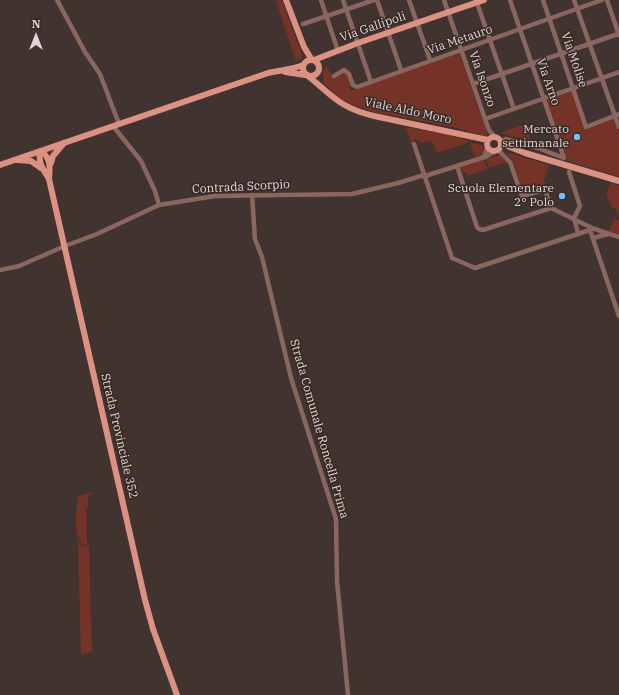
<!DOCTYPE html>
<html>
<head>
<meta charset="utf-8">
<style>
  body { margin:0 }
  #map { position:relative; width:619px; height:695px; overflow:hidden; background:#413330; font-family:"IBM Plex Serif",serif }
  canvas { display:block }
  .north { position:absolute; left:16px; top:16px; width:40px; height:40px; -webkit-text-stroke:3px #372926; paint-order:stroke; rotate:0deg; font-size:11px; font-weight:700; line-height:16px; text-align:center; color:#e0d6d4 }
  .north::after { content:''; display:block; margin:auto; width:14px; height:18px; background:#e0d6d4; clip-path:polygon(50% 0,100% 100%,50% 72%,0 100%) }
</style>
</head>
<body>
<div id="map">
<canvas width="619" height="695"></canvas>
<div class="north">N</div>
</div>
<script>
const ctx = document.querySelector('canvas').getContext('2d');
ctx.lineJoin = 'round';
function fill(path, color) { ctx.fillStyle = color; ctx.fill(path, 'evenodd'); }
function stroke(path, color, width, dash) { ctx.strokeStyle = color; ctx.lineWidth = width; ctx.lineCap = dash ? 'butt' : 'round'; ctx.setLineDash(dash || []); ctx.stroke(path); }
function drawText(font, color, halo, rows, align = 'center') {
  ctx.font = font + ' "IBM Plex Serif",serif'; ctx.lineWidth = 3; ctx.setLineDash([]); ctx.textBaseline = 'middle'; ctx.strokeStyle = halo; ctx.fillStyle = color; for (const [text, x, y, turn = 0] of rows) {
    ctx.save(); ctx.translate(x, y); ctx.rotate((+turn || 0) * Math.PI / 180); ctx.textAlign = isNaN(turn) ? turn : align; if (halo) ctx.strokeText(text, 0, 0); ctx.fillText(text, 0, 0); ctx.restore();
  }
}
fill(new Path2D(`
  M278,0H282L302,55V58L296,61L276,1Z
  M459,53L486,130L487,135L486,137L457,128L370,111L351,104L338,97L323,82V72L326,65L334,79L343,74H347L351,86H349L350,91Z
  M572,90L586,129L614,118L619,133V177L568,161L546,99Z
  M525,124L531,142L501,133Z
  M406,127C425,131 451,133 468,141V143L437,153L432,141L421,143L418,140L415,139L413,141L412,146Z
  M470,143H473L483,145L484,153L482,155L475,157Z
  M506,152L549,165L545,178L543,179L547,189L542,187L524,193L513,161Z
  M500,155L507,162L489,168L486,159Z
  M484,160L487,169L467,176L466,172L463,173L464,175L463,174L461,167Z
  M612,183L619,186V217L615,207L612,208C607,195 603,195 612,183Z
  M614,219L619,220V235L609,231Z
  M92,492V495L88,496L89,507L85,508L87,518V543L86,546C73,543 76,513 77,502V497Z
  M78,541L83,547H86L89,545L92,652L81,655Z`), '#743326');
stroke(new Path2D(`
  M57,0L85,52L100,74L119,124
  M321,0L338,51
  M343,0L371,82
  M377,0L401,70
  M409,0L430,60
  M444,0L485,119L489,130L495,137
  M476,0L514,109
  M543,0L586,127L619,114
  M574,0L619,127
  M607,0L619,35
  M303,24L374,0
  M334,76L344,70L349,74L353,85L357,87L602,0
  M473,84L618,34
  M485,119L619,72
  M113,126L141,161L155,191L159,205
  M505,139L538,148L564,158L510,0
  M414,144L452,258L475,268L590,230L592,228
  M498,150L510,162L522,196L545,190L551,208
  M483,157L485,155L487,148
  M457,166L477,227L479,229L483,230L551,208
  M569,172L580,206L574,218
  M425,176L485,157L494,152
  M252,195L255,239L262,257L291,378L336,519L337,581L348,695
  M551,208L592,228L619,237
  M574,218L578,233
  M590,230L619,316
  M593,238L608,234
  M0,270L19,266L65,246L97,234L159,205L215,196L352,194L398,183L424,175`), '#8a665e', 4.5);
stroke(new Path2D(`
  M286,0L304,47L312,60
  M303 68a8 8 0 1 1 16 0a8 8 0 1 1-16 0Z
  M314,60L358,43L484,0
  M285,72L305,75
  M308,76C333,96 340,108 374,116L488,140
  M487 144a7 7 0 1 1 14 0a7 7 0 1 1-14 0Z
  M501,142L505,145L525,153L619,181
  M40,151C38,163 43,169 49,179
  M42,151C51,160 50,167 49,179L145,600L153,629L177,695
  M17,160L31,161L41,168
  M51,163L53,156L64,143
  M0,165L268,73C279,70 292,70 303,65`), '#db9283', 6);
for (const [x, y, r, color] of [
  [577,137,4,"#76c0f7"],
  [562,196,4,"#76c0f7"]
]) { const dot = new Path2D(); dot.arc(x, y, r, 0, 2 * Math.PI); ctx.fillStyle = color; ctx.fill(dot); stroke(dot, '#372926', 1.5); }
drawText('12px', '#e0d6d4', '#372926', [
  ["Via Gallipoli",373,27,-19],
  ["Via Metauro",460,40,-19],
  ["Via Molise",574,60,71],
  ["Via Isonzo",482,79,71],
  ["Via Arno",548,82,71],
  ["Viale Aldo Moro",408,111,12],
  ["Contrada Scorpio",241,187,-3],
  ["Strada Comunale Roncella Prima",319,429,74],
  ["Strada Provinciale 352",119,436,77]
]);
drawText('12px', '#e0d6d4', '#372926', [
  ["Mercato",569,130],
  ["settimanale",569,144],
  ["Scuola Elementare",554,189],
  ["2° Polo",554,203]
], 'right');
</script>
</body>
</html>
